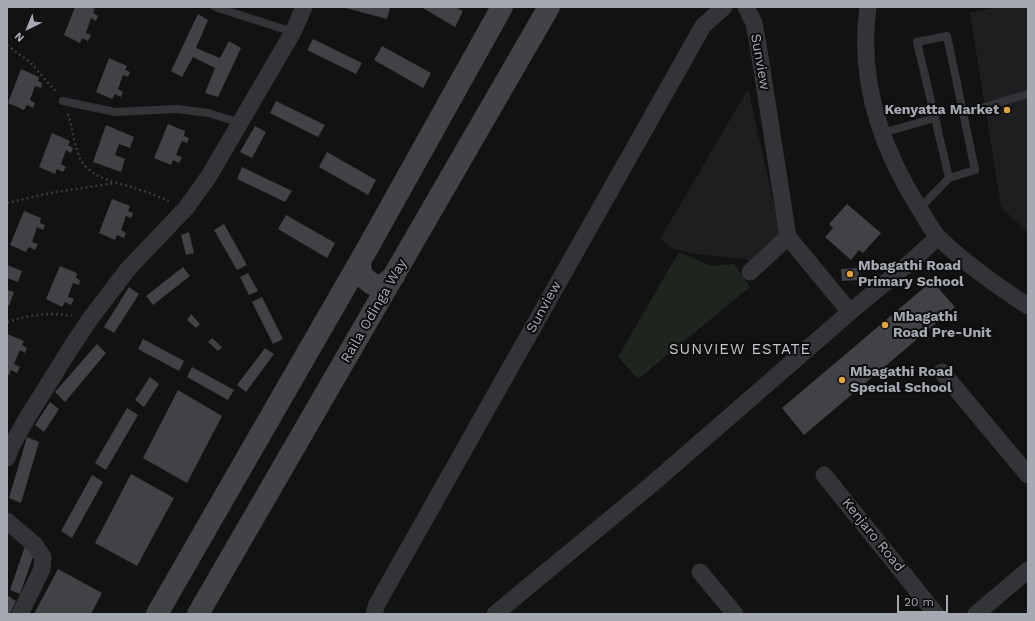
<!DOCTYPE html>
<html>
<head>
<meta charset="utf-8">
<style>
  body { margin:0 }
  #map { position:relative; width:1035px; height:621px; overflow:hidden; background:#121213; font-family:"Work Sans",sans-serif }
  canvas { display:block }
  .frame { position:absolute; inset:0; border:8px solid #a5a9b2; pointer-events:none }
  .north { position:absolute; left:8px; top:8px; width:40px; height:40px; -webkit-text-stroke:3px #0d0d0e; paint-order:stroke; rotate:223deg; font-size:11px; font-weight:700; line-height:16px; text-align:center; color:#a5a9b2 }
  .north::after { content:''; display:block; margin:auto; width:14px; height:18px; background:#a5a9b2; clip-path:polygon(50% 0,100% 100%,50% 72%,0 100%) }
  .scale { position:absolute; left:897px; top:595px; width:51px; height:18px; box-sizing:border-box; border:2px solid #a5a9b2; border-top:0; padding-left:5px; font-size:12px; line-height:14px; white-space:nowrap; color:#a5a9b2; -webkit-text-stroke:3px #0d0d0e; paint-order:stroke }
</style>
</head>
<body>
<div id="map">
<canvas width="1035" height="621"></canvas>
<div class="frame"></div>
<div class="north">N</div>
<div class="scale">20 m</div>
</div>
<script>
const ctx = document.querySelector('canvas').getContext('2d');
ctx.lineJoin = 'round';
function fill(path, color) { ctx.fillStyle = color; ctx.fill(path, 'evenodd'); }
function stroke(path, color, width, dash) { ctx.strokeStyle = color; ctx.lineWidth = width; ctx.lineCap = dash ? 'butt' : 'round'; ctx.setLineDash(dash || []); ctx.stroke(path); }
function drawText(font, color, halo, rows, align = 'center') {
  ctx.font = font + ' "Work Sans",sans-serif'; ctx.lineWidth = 4; ctx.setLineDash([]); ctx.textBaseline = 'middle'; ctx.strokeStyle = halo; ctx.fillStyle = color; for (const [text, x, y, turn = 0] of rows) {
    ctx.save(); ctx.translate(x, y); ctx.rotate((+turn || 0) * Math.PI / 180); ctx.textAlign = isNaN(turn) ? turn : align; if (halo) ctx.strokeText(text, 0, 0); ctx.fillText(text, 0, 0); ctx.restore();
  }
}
fill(new Path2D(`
  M998,7H1028V233L1001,207L970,13Z
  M748,89L781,236L754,263L745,259L694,254L673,249L660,239Z`), '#1e1e20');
fill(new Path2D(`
  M679,252L711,266L734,264L750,287L638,379L618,357Z`), '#1e251f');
fill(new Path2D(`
  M75,7H90L95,9L93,13L98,16L96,21L91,18L86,33L91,35L88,41L82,38L80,43L64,35Z
  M342,7H390L387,19Z
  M421,7H455L463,11L455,27Z
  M198,14L208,20L196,48L220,58L229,41L241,48L218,97L205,93L215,68L193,57L182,77L171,71Z
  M313,39L362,63L356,74L307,50Z
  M382,46L431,73L423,88L374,60Z
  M109,58L127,66L125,70L130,72L128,77L123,75L118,89L123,92L121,97L115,94L112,99L96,92Z
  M21,69L39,77L38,81L42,83L41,88L35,86L30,100L35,103L33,108L27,105L24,110L8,103Z
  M276,101L325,125L318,137L270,113Z
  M168,124L185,131L184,136L189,138L187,143L182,141L176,155L182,157L179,163L173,160L171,165L154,158Z
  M106,125L134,137L130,148L119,144L115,155L125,159L121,172L93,162Z
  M255,126L266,132L252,158L240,152Z
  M52,133L70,141L68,145L73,148L71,153L66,150L61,164L66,167L63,172L57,169L55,174L39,167Z
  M327,152L376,180L368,195L319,167Z
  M242,167L292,191L285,202L237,179Z
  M112,199L130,206L128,211L133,213L131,218L126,216L121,230L126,233L124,238L117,235L115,240L99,233Z
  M847,204L881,233L863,253L859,250L851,260L825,237L833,228L829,224Z
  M24,211L41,218L40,223L45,225L43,230L37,227L32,242L38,244L35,250L29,247L26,252L10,245Z
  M286,215L335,243L327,258L278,229Z
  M224,224L247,265L237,270L214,230Z
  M189,232L194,253L186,255L181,235Z
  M7,265L22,271L18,282L7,278Z
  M60,266L77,273L76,278L80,280L79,285L73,283L68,297L74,299L71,305L65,302L62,307L46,299Z
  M183,267L190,276L153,305L146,296Z
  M858,268L859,280L842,281L841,269Z
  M248,273L258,291L249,295L240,277Z
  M932,281L955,307L804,435L782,408Z
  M129,287L139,294L114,333L104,327Z
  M7,290L14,292L9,306L7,305Z
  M262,297L283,339L273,344L252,302Z
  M191,314L200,324L196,328L187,320Z
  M7,334L24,341L22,345L27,348L25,353L20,350L14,364L20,367L17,373L11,370L9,375L7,374Z
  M212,338L222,347L218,351L208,342Z
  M143,339L184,361L179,371L138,349Z
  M97,344L106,353L65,402L55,392Z
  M265,348L274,354L246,392L237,385Z
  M192,367L234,390L228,400L187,377Z
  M150,377L159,384L144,407L135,400Z
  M178,390L222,416L187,483L143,458Z
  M50,402L59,409L44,432L35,425Z
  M127,408L138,415L106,470L95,463Z
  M27,437L39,442L21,503L9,498Z
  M131,474L174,498L137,566L95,543Z
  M92,475L103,482L72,538L61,531Z
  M25,546L35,551L20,594L10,590Z
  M58,569L102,593L91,614H34Z
  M7,595L16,601L10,614H7Z`), '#414246');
stroke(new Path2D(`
  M7,45L31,63L56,92
  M68,114C73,129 74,148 82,162C94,180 118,182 137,189C148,192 159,197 169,201
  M7,203L50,193L115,183
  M7,322C29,315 48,312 72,316`), '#393b3e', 2.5, [2, 3]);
stroke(new Path2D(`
  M215,7L293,32
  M63,101L115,112L177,109L208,113L241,123
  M964,113L1028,94
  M882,133L935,118L917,42L947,36L975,170L949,178L935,118
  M920,208L949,178`), '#333438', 8);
stroke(new Path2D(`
  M746,7L754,23L758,44L788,237L850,312
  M868,7C858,79 881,148 919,208C925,217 931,230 939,238C966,264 997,286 1028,306
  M750,272L788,237
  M942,372L1028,475
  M7,458L12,445L27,418L72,346L90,319L128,269L186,208L209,176L293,32L304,7
  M824,475L936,614
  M7,521L35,545L43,557L42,569L20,614
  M700,572L735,614
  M374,614L377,604L703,26L724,7
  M495,614L651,485L850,312L913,260L938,237
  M976,614L1028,570`), '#333438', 17);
stroke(new Path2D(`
  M360,261L361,275L372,284L383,286L394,276
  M157,614L367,249L502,7
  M198,614L549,7`), '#414347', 22);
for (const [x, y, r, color] of [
  [1007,110,4,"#dfa43e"],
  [850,274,4,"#dfa43e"],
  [885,325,4,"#dfa43e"],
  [842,380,4,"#dfa43e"]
]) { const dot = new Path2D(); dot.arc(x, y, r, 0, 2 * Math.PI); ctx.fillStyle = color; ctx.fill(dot); stroke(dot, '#0d0d0e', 1.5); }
drawText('14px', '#a5a9b2', '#0d0d0e', [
  ["Sunview",760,62,80],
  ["Sunview",544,307,-61],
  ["Raila Odinga Way",374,311,-60],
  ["Kenjaro Road",873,535,51]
]);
drawText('bold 14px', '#a5a9b2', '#0d0d0e', [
  ["Kenyatta Market",999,110,"right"],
  ["Mbagathi Road",858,266],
  ["Primary School",858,282],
  ["Mbagathi",893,317],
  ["Road Pre-Unit",893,333],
  ["Mbagathi Road",850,372],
  ["Special School",850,388]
], 'left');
ctx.letterSpacing = '1px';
drawText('15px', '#c5c8cf', '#0d0d0e', [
  ["SUNVIEW ESTATE",740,350]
]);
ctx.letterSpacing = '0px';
</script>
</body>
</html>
